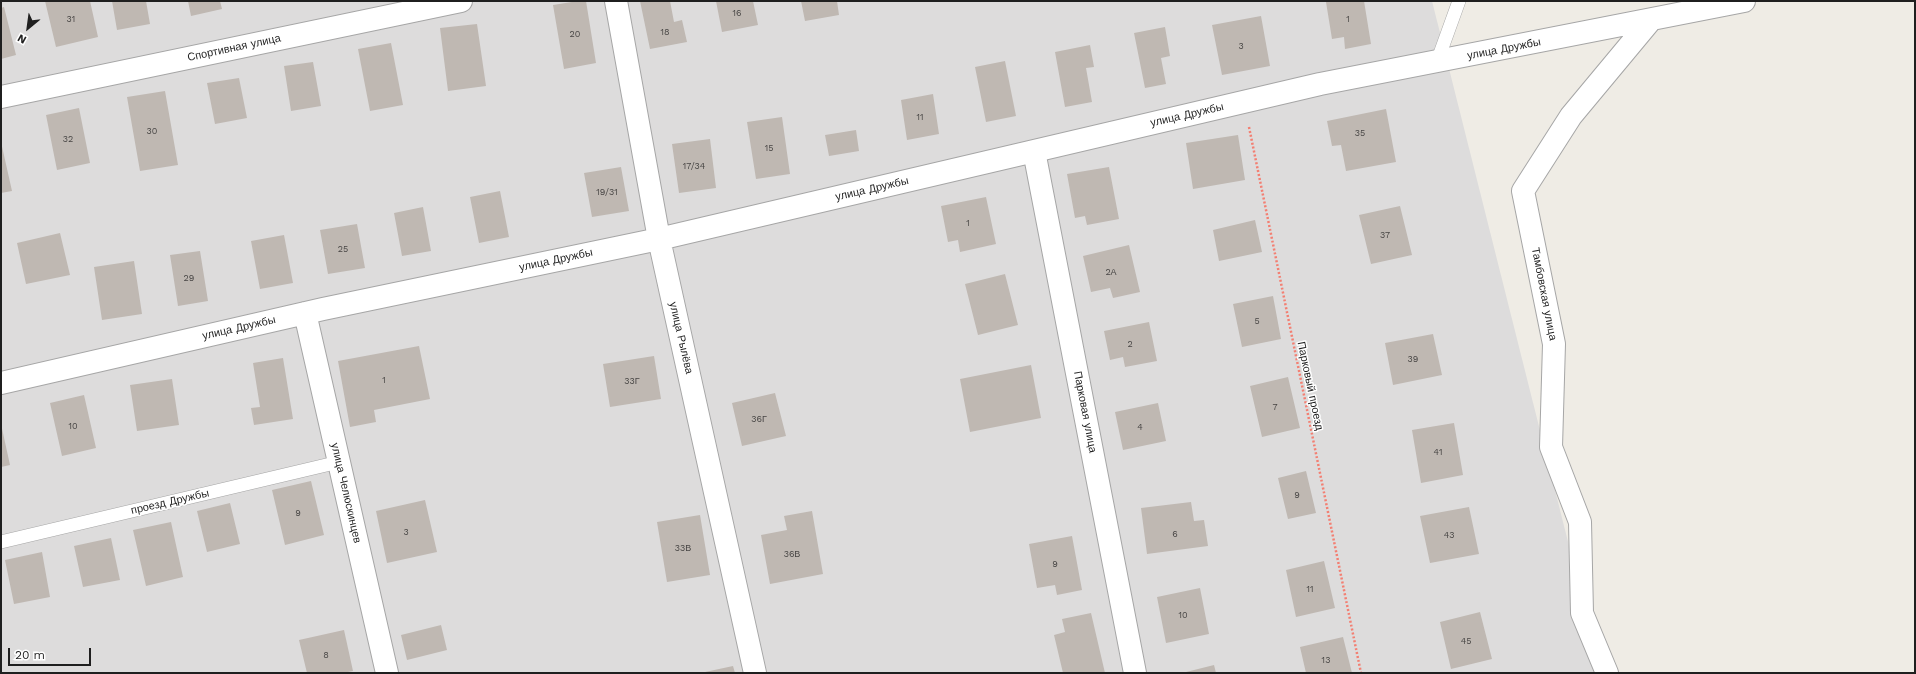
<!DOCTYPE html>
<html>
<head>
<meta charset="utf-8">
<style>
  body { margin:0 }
  #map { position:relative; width:1916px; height:674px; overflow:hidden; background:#efece5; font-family:"Work Sans",sans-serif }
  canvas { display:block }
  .frame { position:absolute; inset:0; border:2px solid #1f1f1f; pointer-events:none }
  .north { position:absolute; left:8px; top:8px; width:40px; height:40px; -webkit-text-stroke:3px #fff; paint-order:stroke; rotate:209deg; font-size:11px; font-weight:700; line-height:16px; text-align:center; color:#1f1f1f }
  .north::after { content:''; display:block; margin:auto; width:14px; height:18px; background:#1f1f1f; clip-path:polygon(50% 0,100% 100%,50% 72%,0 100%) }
  .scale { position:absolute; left:8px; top:648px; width:83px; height:18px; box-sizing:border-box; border:2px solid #1f1f1f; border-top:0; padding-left:5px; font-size:12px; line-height:14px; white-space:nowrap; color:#1f1f1f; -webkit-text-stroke:3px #fff; paint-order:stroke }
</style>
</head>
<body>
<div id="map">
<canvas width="1916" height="674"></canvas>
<div class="frame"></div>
<div class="north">N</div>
<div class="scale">20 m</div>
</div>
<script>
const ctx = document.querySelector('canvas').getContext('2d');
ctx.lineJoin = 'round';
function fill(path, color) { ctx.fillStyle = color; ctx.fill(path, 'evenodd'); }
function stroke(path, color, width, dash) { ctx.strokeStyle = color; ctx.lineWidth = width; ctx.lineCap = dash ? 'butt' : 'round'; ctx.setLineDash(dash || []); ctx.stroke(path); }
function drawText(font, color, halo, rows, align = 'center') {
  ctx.font = font + ' "Work Sans",sans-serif'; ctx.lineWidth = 3; ctx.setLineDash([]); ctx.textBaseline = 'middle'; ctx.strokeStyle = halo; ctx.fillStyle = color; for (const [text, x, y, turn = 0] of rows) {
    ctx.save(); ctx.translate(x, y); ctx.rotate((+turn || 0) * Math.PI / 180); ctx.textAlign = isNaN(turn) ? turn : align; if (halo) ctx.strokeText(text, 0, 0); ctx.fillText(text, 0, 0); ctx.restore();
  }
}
fill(new Path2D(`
  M1,1H1432L1601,673H1Z`), '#dddcdc');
fill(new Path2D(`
  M45,1H90L98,37L56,47Z
  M112,1H146L150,24L117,30Z
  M188,1H220L222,9L191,16Z
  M578,1H586L596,63L564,69L553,5Z
  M640,1H670L674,22L682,20L687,42L650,49Z
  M716,1H753L758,25L722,32Z
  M801,1H837L839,15L805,21Z
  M1329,1H1364L1371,44L1345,49L1344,37L1332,39L1326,2Z
  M4,7L16,55L1,59V8Z
  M1261,16L1270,66L1222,75L1212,25Z
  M477,24L486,86L448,91L440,28Z
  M1165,27L1170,56L1161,58L1166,84L1145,88L1134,33Z
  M391,43L403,105L370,111L358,49Z
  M1090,45L1094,67L1086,68L1092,102L1065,107L1055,52Z
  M1005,61L1016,116L986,122L975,67Z
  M313,62L321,106L291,111L284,66Z
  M239,78L247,118L215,124L207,83Z
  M165,91L178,165L140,171L127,97Z
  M933,94L939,134L907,140L901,100Z
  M79,108L90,163L57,170L46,115Z
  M1386,109L1396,162L1346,171L1341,145L1332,146L1327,121Z
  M782,117L790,174L756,179L747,122Z
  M856,130L859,151L829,156L825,135Z
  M1238,135L1245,180L1193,189L1186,143Z
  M710,139L716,188L679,193L672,144Z
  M1,142L12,191L1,193Z
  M621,167L629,211L592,217L584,173Z
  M1109,167L1119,219L1087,225L1085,216L1075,218L1067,174Z
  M500,191L509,237L479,243L470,197Z
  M986,197L996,244L960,252L958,240L948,242L941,206Z
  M1400,206L1412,255L1371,264L1359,215Z
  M423,207L431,251L402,256L394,213Z
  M1255,220L1262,252L1219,261L1213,230Z
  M357,224L365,268L328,274L320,230Z
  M60,233L70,275L26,284L17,243Z
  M284,235L293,283L260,289L251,241Z
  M1129,245L1140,292L1113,298L1110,288L1091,292L1083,256Z
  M200,251L208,301L178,306L170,255Z
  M134,261L142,314L102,320L94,267Z
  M1005,274L1018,325L978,335L965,284Z
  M1273,296L1281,339L1242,347L1233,304Z
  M1149,322L1157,361L1125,367L1123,357L1110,360L1104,331Z
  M1433,334L1442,375L1393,385L1385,343Z
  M419,346L430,399L374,410L376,422L350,427L338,361Z
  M654,356L661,399L610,407L603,364Z
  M283,358L293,419L254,425L251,408L260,407L253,363Z
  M1031,365L1041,418L970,432L960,379Z
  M1288,377L1300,428L1262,437L1250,386Z
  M172,379L179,425L137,431L130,385Z
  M775,393L786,436L742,446L732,403Z
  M84,395L96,448L62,456L50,403Z
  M1158,403L1166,441L1123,450L1115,412Z
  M1454,423L1463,475L1421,483L1412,430Z
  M1,424L10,465L1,467Z
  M1306,471L1316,513L1288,519L1278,478Z
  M311,481L324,535L285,545L272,490Z
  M425,500L437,552L387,563L376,511Z
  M1191,502L1194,521L1204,520L1208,546L1147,554L1141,508Z
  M230,503L240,544L207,552L197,511Z
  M1469,507L1479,554L1430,563L1420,516Z
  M812,511L823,574L770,584L761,535L787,530L784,516Z
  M700,515L710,575L667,582L657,522Z
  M171,522L183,577L146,586L133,530Z
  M1072,536L1082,590L1057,595L1055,585L1037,588L1029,544Z
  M111,538L120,580L83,587L74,546Z
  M42,552L50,597L14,604L5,560Z
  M1324,561L1335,608L1296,617L1286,570Z
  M1200,588L1209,634L1166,643L1157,597Z
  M1480,612L1492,659L1451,669L1440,622Z
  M1091,613L1105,673H1063L1054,635L1065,632L1062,619Z
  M441,625L447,650L407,660L401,635Z
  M344,630L353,671L343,673H307L299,640Z
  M1343,637L1352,673H1306L1300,647Z
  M1214,665L1216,673H1186V672Z
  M733,666L735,673H705V672Z`), '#bfb8b2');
const service = new Path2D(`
  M1437,62L1459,1
  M1,542L339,462`);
const minor = new Path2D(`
  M616,1L659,239L755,673
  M1,97L461,1
  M1034,151L1135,673
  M305,313L387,673
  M1,383L323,309L659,239L1320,84L1744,1
  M1607,673L1582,613L1580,522L1551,447L1554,344L1523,191L1571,116L1650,21`);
stroke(service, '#a6a6a6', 14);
stroke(minor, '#a6a6a6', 24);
stroke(new Path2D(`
  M1249,127L1361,673`), '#f37f72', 2.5, [2, 2]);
stroke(service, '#fff', 13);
stroke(minor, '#fff', 22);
drawText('9px', '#474544', null, [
  ["16",737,13],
  ["31",71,19],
  ["1",1348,19],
  ["18",665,32],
  ["20",575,34],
  ["3",1241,46],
  ["11",920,117],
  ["30",152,131],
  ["35",1360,133],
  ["32",68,139],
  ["15",769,148],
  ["17/34",694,166],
  ["19/31",607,192],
  ["1",968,223],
  ["37",1385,235],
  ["25",343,249],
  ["2А",1111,272],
  ["29",189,278],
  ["5",1257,321],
  ["2",1130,344],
  ["39",1413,359],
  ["1",384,380],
  ["33Г",632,381],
  ["7",1275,407],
  ["36Г",759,419],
  ["10",73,426],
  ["4",1140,427],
  ["41",1438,452],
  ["9",1297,495],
  ["9",298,513],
  ["3",406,532],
  ["6",1175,534],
  ["43",1449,535],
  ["33В",683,548],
  ["36В",792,554],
  ["9",1055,564],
  ["11",1310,589],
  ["10",1183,615],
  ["45",1466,641],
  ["8",326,655],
  ["13",1326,660]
]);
drawText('11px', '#1f1f1f', '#fff', [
  ["Спортивная улица",234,48,-12],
  ["улица Дружбы",1504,49,-11],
  ["улица Дружбы",1187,115,-13],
  ["улица Дружбы",872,189,-13],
  ["улица Дружбы",556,260,-12],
  ["Тамбовская улица",1544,294,79],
  ["улица Дружбы",239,328,-13],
  ["улица Рылёва",681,338,77],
  ["Парковый проезд",1310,386,78],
  ["Парковая улица",1085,412,79],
  ["улица Челюскинцев",346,493,77],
  ["проезд Дружбы",170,502,-13]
]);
</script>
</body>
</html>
